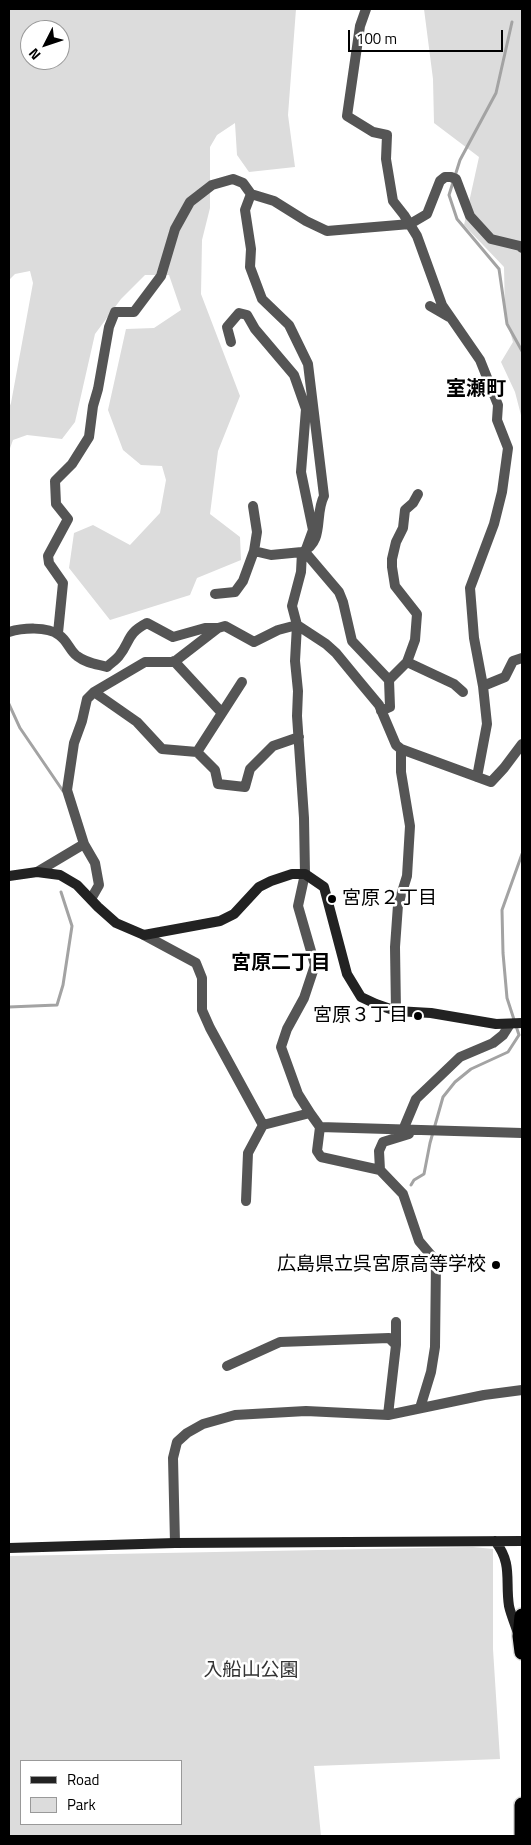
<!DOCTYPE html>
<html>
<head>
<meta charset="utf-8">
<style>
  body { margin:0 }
  #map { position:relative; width:531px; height:1845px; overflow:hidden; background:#fff; font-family:"Titillium Web",sans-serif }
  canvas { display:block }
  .frame { position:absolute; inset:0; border:10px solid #000; pointer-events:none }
  .legend { position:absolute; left:20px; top:1760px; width:162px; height:65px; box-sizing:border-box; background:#fff; border:1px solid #999; margin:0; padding:6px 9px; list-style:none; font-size:15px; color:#000 }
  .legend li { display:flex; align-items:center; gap:10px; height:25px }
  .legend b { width:25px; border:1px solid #999 }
  .north { position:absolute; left:20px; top:20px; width:50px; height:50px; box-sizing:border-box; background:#fff; border:1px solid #999; border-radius:50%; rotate:229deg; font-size:14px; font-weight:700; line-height:20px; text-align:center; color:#000 }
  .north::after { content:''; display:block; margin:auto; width:18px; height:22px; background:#000; clip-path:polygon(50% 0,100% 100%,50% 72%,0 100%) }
  .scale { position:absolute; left:348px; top:30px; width:155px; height:22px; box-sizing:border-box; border:2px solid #000; border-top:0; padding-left:6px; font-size:15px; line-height:18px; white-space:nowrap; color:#000; -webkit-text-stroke:4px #fff; paint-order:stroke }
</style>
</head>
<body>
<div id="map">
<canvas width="531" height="1845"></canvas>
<div class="frame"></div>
<ul class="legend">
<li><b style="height:6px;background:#222"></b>Road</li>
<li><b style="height:14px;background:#dcdcdc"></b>Park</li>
</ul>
<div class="north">N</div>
<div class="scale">100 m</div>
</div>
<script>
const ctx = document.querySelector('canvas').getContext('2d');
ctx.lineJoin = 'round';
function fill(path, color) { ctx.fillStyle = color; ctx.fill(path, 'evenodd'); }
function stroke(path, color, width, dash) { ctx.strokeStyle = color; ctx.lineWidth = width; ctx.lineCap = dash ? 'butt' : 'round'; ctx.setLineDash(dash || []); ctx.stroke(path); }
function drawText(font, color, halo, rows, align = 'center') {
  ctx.font = font + ' "Titillium Web","Noto Sans JP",sans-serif'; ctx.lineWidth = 5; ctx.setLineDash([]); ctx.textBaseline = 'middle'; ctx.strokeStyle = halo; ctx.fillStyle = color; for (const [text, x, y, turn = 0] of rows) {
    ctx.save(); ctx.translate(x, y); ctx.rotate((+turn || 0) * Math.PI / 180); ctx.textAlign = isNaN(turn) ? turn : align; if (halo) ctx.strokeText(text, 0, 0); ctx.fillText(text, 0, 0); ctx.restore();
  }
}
fill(new Path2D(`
  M9,9H296L288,115L295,167L249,172L237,155L235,123L217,135L210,147V208L202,240L201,294L240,396L218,451L210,514L240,537L241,560L197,578L190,595L110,620L69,568L74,533L93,525L130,545L160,513L166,480L162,466L141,465L123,450L108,410L126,329L154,328L181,310L169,275H145L121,299L95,334L75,422L62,439L27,435L13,440L9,451V408L11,403L33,283L30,271L15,274L9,280ZM30,30H60V60H30Z
  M424,9H522V419L515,392L501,362L513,342L505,314L504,267L464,225L479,157L434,123L433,79Z
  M473,1547L493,1549V1649L500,1759L314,1766L321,1836H9V1556ZM181,1761V1824H21V1761Z`), '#dcdcdc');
stroke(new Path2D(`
  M512,22L496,93L460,160L449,195L457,219L499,269L507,324L522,351
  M9,704L20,728L63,791
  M9,1007L57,1005L63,985L72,926L61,892
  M411,1185L414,1180L424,1174L430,1143L443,1097L455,1082L471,1069L508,1052L519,1035L507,998L503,953L502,910L522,854`), '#a3a3a3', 3);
const highway = new Path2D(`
  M522,1616L520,1636L522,1652
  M522,1836V1805`);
stroke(highway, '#dbdbdb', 18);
stroke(new Path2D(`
  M366,9L360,26L347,116L373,132L387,135L386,159L393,201L404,215L417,236L442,305L480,360L498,405L497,420L508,448L502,492L494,524L470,588L474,638L483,686L487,724L477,777
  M251,194L245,210L251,249L250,267L262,299L289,325L308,364L324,496C314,515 325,542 302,552L301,572L292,606L297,625L295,661L298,691L297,716L304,818L305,874L298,906L315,965L304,998L287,1029L281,1047L298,1094L310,1113
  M430,306L449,317
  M231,342L227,327L239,313L247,315L255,329L294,375L306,409L301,472L313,530L305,552L339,592L343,602L352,641L389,680L390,707L381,711
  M253,506L257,532L254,551L271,555L302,552
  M215,594L235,592L243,581L254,551
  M9,632C22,628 47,626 59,635C67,640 70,651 77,656C86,663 96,664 107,667C111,663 116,660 119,656C131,641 126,634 147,623L173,637L205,628H218L225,626L254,642L278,630L297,625L326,644L336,653L359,681L379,705L396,745L401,749L491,782L504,768L522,744
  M58,633L63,583L49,563L48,556L68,519L56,504L55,481L72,464L89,437L93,406L98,389L109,327L115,312H134L161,276L175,229L190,202L212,185L233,179L243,183L251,194L274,201L306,221L327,231L410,224L427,214L440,181L445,177H451L456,179L470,216L491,239L520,246L522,248
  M174,661L222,713
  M407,662L454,684L463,692
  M389,680L407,662L415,640L417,614L395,586L392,567V559L396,542L403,528L405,510L413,503L418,494
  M483,686L505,677L513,661L522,658
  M94,692L137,722L162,749L197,752L215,770L218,784L245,787L250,769L273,746L299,737
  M197,752L242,682
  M37,872L84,844
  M91,899L99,885L95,863L84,844L67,790L74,743L82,721L87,699L94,692L145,662H174L218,628
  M144,935L196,963L202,978V1010L210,1028L263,1125L310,1113L320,1127L317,1151L321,1157L380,1170L403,1194L419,1241L436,1261L435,1347L431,1372L420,1408
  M396,1011L395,947L398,905L407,876L410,826L401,772V749
  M320,1127L522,1133
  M403,1130L416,1099L460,1057L493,1043L503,1035L510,1024
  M380,1170L379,1151L383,1142L409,1134
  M246,1201L248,1153L263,1125
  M396,1345V1322
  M227,1366L280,1342L389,1338L396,1345L388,1415
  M175,1543L173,1458L177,1442L187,1433L203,1424L235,1415L306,1411L388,1415L484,1395L522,1390`), '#555', 10);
stroke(new Path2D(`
  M9,876L37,872L60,875L77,885L98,907L116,923L144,935L220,921L234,914L259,887L271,881L292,874H305L324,887L347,974L361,997L376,1004L396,1011L431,1013L496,1024L522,1023
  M495,1541C513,1564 505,1580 509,1606C511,1615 515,1624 518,1633
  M9,1548L175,1543L522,1541`), '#222', 10);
stroke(highway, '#000', 15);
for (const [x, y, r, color] of [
  [332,899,5,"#000"],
  [418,1016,5,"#000"],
  [496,1265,5,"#000"]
]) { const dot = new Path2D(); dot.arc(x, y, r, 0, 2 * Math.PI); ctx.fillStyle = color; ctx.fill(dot); stroke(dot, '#fff', 2); }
drawText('19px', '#000', '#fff', [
  ["宮原２丁目",342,899,"left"],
  ["宮原３丁目",408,1016],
  ["広島県立呉宮原高等学校",486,1265]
], 'right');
drawText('19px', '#333', '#fff', [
  ["入船山公園",251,1671]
]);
drawText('bold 20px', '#000', '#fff', [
  ["室瀬町",476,390],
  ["宮原二丁目",281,964]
]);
</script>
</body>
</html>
